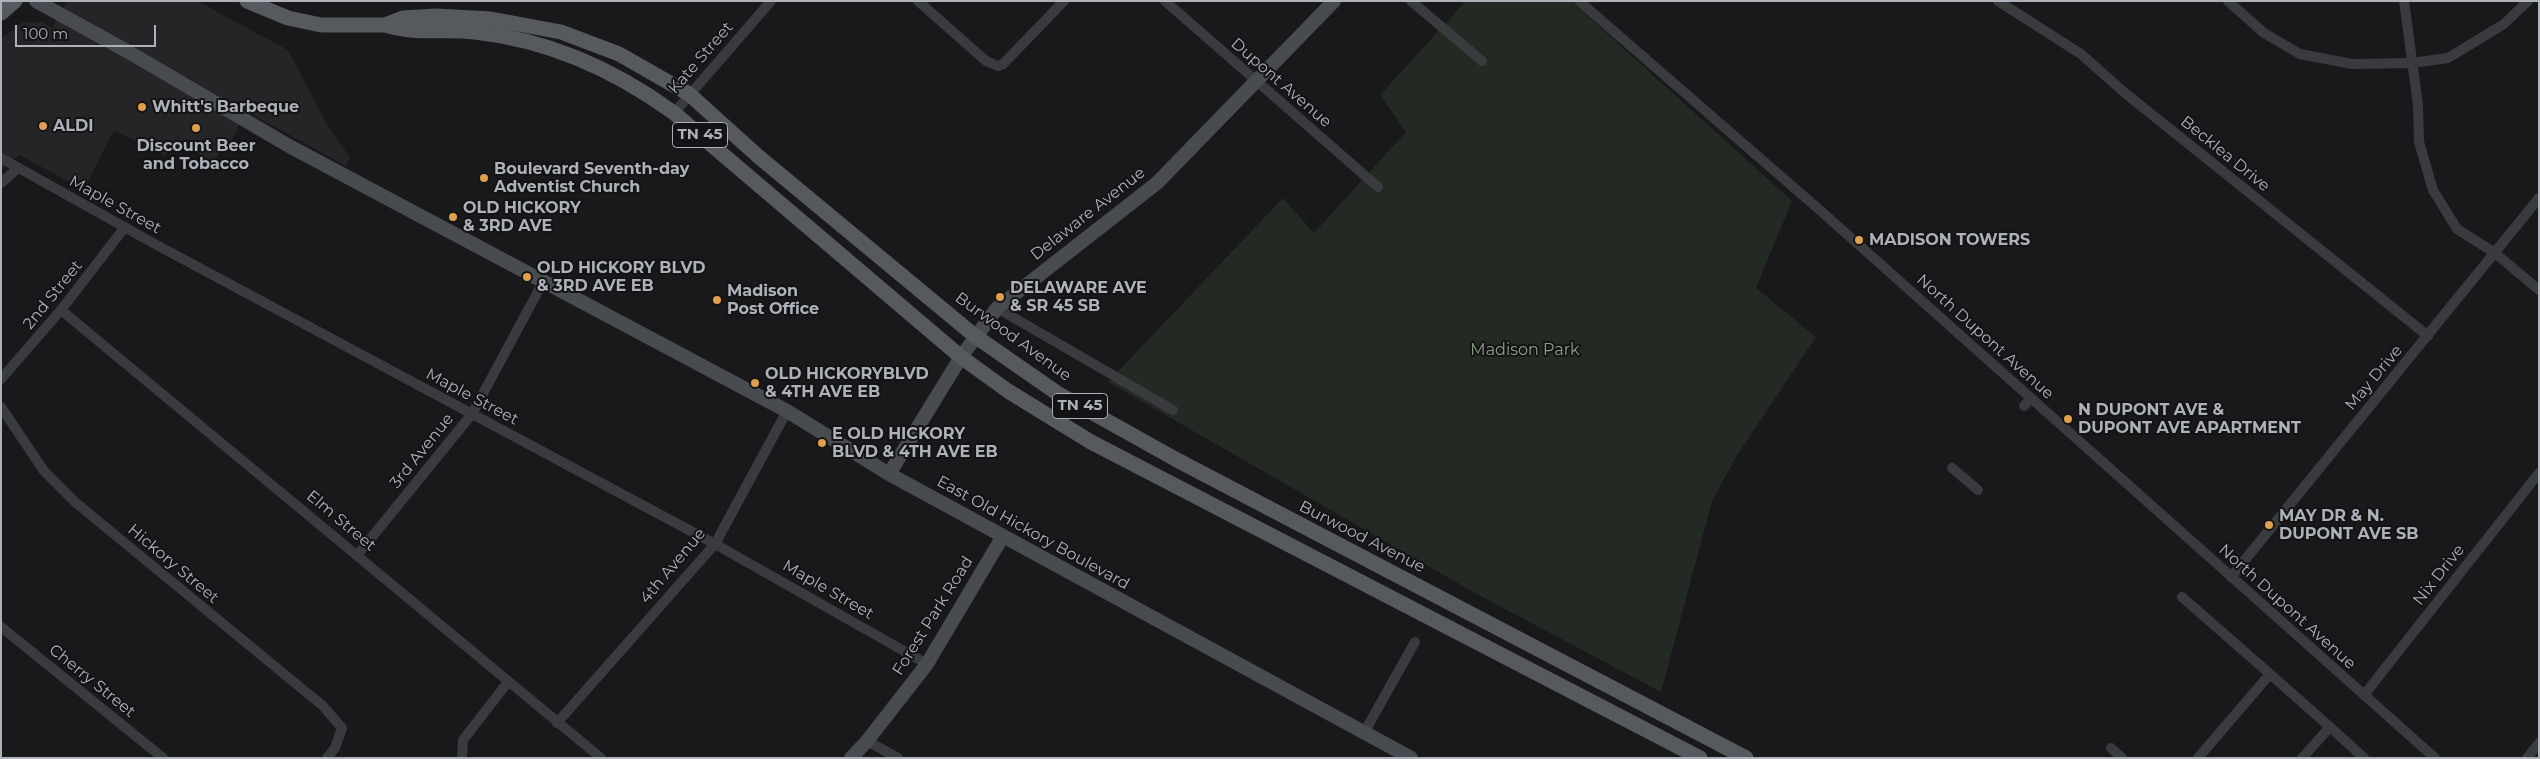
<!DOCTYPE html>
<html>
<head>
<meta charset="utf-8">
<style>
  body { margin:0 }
  #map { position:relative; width:2540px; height:759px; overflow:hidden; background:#19191b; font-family:Montserrat,sans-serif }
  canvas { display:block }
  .frame { position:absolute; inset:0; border:2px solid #adb1b9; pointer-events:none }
  .scale { position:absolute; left:15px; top:25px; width:141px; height:22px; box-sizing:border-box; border:2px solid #adb1b9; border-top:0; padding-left:6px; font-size:15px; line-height:18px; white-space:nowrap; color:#adb1b9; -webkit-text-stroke:4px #141416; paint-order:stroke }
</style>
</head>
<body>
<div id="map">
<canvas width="2540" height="759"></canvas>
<div class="frame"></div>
<div class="scale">100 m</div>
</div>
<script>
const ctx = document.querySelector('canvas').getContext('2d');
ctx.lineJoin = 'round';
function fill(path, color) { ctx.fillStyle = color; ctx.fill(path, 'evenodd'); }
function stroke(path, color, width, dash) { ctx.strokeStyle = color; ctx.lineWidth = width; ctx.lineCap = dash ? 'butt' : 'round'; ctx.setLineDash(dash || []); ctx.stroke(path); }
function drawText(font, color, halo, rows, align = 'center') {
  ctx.font = font + ' Montserrat,sans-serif'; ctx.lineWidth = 4; ctx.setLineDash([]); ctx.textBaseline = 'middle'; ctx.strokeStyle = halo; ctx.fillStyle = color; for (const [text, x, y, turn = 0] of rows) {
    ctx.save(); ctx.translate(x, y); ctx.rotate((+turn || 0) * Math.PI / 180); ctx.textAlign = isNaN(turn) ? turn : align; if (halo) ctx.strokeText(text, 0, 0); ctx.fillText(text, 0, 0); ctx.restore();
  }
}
fill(new Path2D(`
  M67,1H197L288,50L329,128L350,157L346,166L246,111L225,154L220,151L214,163L175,140L165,156L114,130L84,190L19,155L1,171V39L23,22H42L52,28Z`), '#252527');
fill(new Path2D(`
  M1466,1H1571L1792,201L1756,288L1816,337L1736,457L1712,501L1661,692L1475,593L1108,382L1283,198L1314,233L1406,132L1380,95Z`), '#232a23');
stroke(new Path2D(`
  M918,1L986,61L998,66L1003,64L1064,1
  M1165,1L1378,187
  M1411,1L1482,61
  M1579,1L1822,212L2435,758
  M1998,1L2081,54L2125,93L2428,336
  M2228,1L2264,33L2300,54L2352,64L2412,63L2448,58L2504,24L2528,1
  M2404,1L2418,105L2419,142L2433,190L2457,229L2495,253L2539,290
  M674,113L771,1
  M1,158L153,243L715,544L927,664
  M1,183L18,168
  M997,308L1173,410
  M61,310L601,758
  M1,379L61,310L125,227
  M2024,406L2031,398
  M1,407L44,471L75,502L323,706L342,728L335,748L327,758
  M1952,468L1978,490
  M358,554L472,414L543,282
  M2231,577L2539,198
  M2182,597L2270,674
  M1,627L163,758
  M2364,695L2539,473
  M557,723L715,544L787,411
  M1365,731L1415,642
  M867,741L898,758
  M2111,748L2122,758
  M462,758L463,740L508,682
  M2198,758L2270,674L2330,727
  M2302,758L2330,727L2364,758
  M2527,758L2539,743`), '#3a3b3f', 10);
stroke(new Path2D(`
  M36,1L127,51L289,146L787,411L889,474L1411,758
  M889,474L961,357L997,308L1157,183L1334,1
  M851,758L867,741L927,664L1003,536`), '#484b4f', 14);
stroke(new Path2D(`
  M247,1L288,18L321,25H385L403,18L436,16L491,19L561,32L619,54L689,94L759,157L975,336L1057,393L1177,460L1746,758
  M1,13L15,1
  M385,25C415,35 444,28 475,32C548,40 615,70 674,113L961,357L1008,391L1091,442L1700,758`), '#56595e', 15);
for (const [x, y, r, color] of [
  [142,107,5,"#df9f4d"],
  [43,126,5,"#df9f4d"],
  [196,128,5,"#df9f4d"],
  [484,178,5,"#df9f4d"],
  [453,217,5,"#df9f4d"],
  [1859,240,5,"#df9f4d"],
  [527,277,5,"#df9f4d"],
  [1000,297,5,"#df9f4d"],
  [717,300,5,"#df9f4d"],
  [755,383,5,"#df9f4d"],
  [2068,419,5,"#df9f4d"],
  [822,443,5,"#df9f4d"],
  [2269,525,5,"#df9f4d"]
]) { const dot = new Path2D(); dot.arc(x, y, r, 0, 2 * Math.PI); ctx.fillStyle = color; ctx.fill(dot); stroke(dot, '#141416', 2); }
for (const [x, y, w] of [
  [700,135,55],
  [1080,406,55]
]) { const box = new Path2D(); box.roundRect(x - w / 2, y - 12.5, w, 25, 4); ctx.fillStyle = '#141416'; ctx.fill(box); stroke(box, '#adb1b9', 1); }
drawText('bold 15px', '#adb1b9', null, [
  ["TN 45",700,135],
  ["TN 45",1080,406]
]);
drawText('16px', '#adb1b9', '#141416', [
  ["Kate Street",701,58,-49],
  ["Dupont Avenue",1281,83,41],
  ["Becklea Drive",2225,154,39],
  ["Maple Street",115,205,29],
  ["Delaware Avenue",1088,214,-38],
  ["2nd Street",53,295,-51],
  ["Burwood Avenue",1013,337,36],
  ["North Dupont Avenue",1985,337,42],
  ["May Drive",2374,378,-50],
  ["Maple Street",472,397,28],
  ["3rd Avenue",422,451,-51],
  ["Elm Street",341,521,40],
  ["East Old Hickory Boulevard",1033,533,29],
  ["Burwood Avenue",1362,537,27],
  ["Hickory Street",173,564,40],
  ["4th Avenue",673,566,-50],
  ["Nix Drive",2439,575,-52],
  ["Maple Street",828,590,30],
  ["North Dupont Avenue",2287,607,42],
  ["Forest Park Road",933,616,-58],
  ["Cherry Street",92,681,39]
]);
drawText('bold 16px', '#adb1b9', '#141416', [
  ["Whitt's Barbeque",152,107],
  ["ALDI",53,126],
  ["Discount Beer",196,146,"center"],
  ["and Tobacco",196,164,"center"],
  ["Boulevard Seventh-day",494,169],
  ["Adventist Church",494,187],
  ["OLD HICKORY",463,208],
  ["& 3RD AVE",463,226],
  ["MADISON TOWERS",1869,240],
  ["OLD HICKORY BLVD",537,268],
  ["& 3RD AVE EB",537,286],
  ["DELAWARE AVE",1010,288],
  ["& SR 45 SB",1010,306],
  ["Madison",727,291],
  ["Post Office",727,309],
  ["OLD HICKORYBLVD",765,374],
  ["& 4TH AVE EB",765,392],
  ["N DUPONT AVE &",2078,410],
  ["DUPONT AVE APARTMENT",2078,428],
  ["E OLD HICKORY",832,434],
  ["BLVD & 4TH AVE EB",832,452],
  ["MAY DR & N.",2279,516],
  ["DUPONT AVE SB",2279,534]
], 'left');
drawText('16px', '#87a186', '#141416', [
  ["Madison Park",1525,350]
]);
</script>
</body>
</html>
